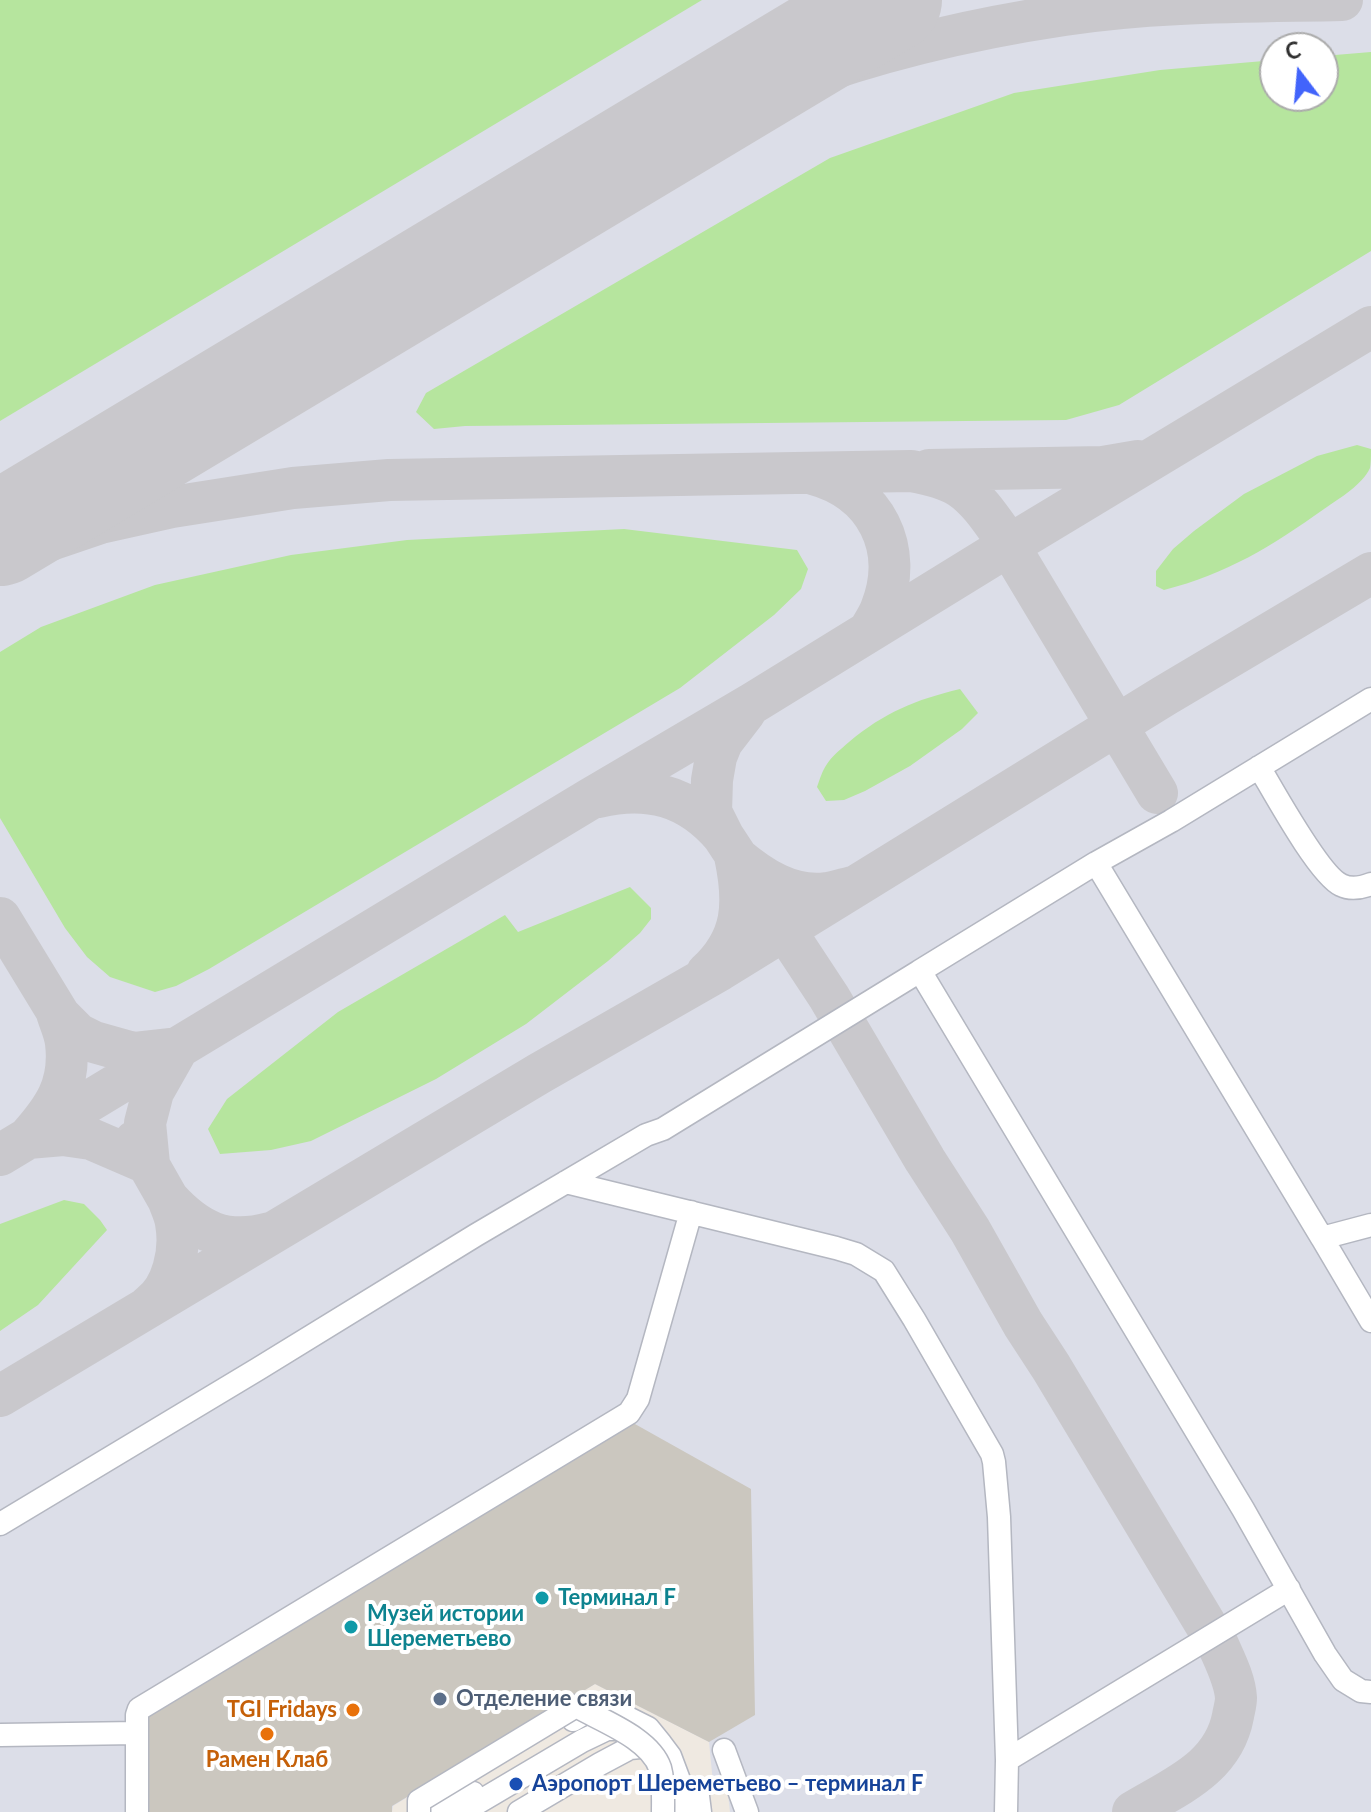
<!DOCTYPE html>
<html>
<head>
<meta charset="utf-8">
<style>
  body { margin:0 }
  #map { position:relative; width:1371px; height:1812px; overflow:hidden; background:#efe9e1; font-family:Lato,sans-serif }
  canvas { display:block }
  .north { position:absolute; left:1259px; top:32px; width:80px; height:80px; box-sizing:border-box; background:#fff; border:2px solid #ababab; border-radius:50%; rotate:344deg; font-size:22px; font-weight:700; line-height:32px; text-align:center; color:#2e2e2e }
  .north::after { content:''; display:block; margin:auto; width:28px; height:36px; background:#4264fb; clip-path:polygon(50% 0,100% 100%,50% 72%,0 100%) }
</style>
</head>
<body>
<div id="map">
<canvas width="1371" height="1812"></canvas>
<div class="north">С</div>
</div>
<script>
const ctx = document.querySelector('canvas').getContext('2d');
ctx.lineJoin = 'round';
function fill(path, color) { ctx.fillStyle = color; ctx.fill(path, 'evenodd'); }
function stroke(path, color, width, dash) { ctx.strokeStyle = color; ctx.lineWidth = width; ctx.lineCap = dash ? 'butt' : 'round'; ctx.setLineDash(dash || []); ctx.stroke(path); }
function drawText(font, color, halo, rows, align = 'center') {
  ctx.font = font + ' Lato,sans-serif'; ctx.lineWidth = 8; ctx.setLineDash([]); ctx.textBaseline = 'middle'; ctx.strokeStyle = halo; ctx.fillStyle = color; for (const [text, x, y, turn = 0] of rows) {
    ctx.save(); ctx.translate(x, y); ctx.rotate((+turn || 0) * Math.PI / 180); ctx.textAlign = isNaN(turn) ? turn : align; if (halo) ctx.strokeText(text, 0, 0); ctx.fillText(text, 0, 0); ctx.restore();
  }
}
fill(new Path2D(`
  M0,0H1371V1812H730L728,1794L713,1783L709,1742L595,1684L393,1806L392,1812H0ZM1275,48H1323V96H1275Z`), '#dcdee8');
fill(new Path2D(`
  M0,0H702L0,421Z
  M1371,52V251L1119,405L1066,420L465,426L434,429L416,412L426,393L830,158L1014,93L1160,70L1275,60V96H1323V56Z
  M1357,445L1371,449C1371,455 1371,463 1370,468C1362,485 1340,498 1324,509C1272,546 1227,574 1164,590L1156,586V571L1173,549L1194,531L1244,494L1317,456Z
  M624,529L797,550L808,569L801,589L774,615L680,688L209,969L176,986L155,992L110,977L87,957L65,928L0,818V652L41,627L155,585L291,555L407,540Z
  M960,689L978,713L962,729L910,766L865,791L844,800L826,801L817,787C820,779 822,771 827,764C833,755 841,749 849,742C885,712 915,700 960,689Z
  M630,887L651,908V919L640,933L608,961L526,1024L436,1079L311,1141L271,1150L220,1154L208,1129L227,1099L338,1012L505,915L518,932Z
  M64,1200L84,1204L100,1220L107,1230L38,1305L0,1331V1224Z`), '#b6e59e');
stroke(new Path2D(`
  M649,145C695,125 740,101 788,84C877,51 970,29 1064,15C1156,1 1250,2 1342,0
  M929,470L1103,467L1138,461
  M813,474C876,491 905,548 881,609C878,617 873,624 869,631
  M0,557L100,523L172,507L293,488L389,480L911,471C928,474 946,478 960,487C978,499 991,519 1003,536L1157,793
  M598,797C648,785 689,796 723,836L829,997L925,1160L970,1230L1023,1324L1051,1367L1218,1645C1225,1661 1235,1680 1236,1698C1236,1704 1234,1710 1233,1716C1223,1769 1174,1787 1133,1812
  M723,836L711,812L712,780L716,757L722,742L745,712
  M0,918L72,1036
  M707,973C744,939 745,903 735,856C761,878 791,898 827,893C836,892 844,889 852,887
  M57,1013L78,1034L94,1042L133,1053L178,1048L153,1092L145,1123L149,1164L91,1139L63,1135L28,1138C54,1109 71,1085 66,1043C65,1033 60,1023 57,1013Z
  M135,1141L168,1199
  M0,1155L590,799L753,703L1008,546L1371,327
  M150,1305C173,1288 181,1251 176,1223C175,1215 171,1207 168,1199C198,1232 226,1245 270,1233
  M0,1396L540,1073L720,970L1164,696L1371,573`), '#c9c8cc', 42);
stroke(new Path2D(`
  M0,534L890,0`), '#c9c8cc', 104);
fill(new Path2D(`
  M626,1419L751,1489L755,1715L709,1742L595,1684L392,1806V1812H148L147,1709Z`), '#cbc7bf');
const minor = new Path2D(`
  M1259,767C1274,792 1319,875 1341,885C1351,890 1361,888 1371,884
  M1096,863L1322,1238
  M920,971L1096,863L1171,821L1371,699
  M566,1182L836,1248L856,1254L884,1271L914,1319L992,1454L994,1462L999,1517L1007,1760L1006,1812
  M1371,1225L1322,1238L1371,1321
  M0,1524L258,1369L476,1235L646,1135L663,1129L920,971L1243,1509L1325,1654L1343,1680L1361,1691L1371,1692
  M573,1720L600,1704L648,1728L661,1744L670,1756L679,1780L682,1812
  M0,1735L137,1733
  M724,1750L747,1812
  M1007,1760L1289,1589
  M698,1796L700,1812
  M137,1812V1715L139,1709L629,1413L638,1399L691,1212
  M441,1812L473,1793
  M462,1812L582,1741L607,1729H628
  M519,1812L600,1764L630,1748L660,1745`);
stroke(minor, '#b4b7c1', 25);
stroke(minor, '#fff', 22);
const minorBridge = new Path2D(`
  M419,1812V1801L576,1706C602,1721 650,1738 660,1768C664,1782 663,1798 663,1812`);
stroke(minorBridge, '#b4b7c1', 25, []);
stroke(minorBridge, '#fff', 22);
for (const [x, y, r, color] of [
  [542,1598,8,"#0f9aa8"],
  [351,1627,8,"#0f9aa8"],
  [440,1699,8,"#5c6f8a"],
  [353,1710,8,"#e8710a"],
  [267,1734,8,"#e8710a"],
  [516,1784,8,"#1a4fb4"]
]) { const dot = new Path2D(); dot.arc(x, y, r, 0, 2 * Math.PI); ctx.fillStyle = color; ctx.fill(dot); stroke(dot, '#fff', 3); }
drawText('bold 22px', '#0d838f', '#fff', [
  ["Терминал F",558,1598],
  ["Музей истории",367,1614],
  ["Шереметьево",367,1639]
], 'left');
drawText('bold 22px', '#4e5e75', '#fff', [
  ["Отделение связи",456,1699]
], 'left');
drawText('bold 22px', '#c56008', '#fff', [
  ["TGI Fridays",337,1710],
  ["Рамен Клаб",267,1760,"center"]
], 'right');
drawText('bold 22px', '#164399', '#fff', [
  ["Аэропорт Шереметьево – терминал F",532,1784]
], 'left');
</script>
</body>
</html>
